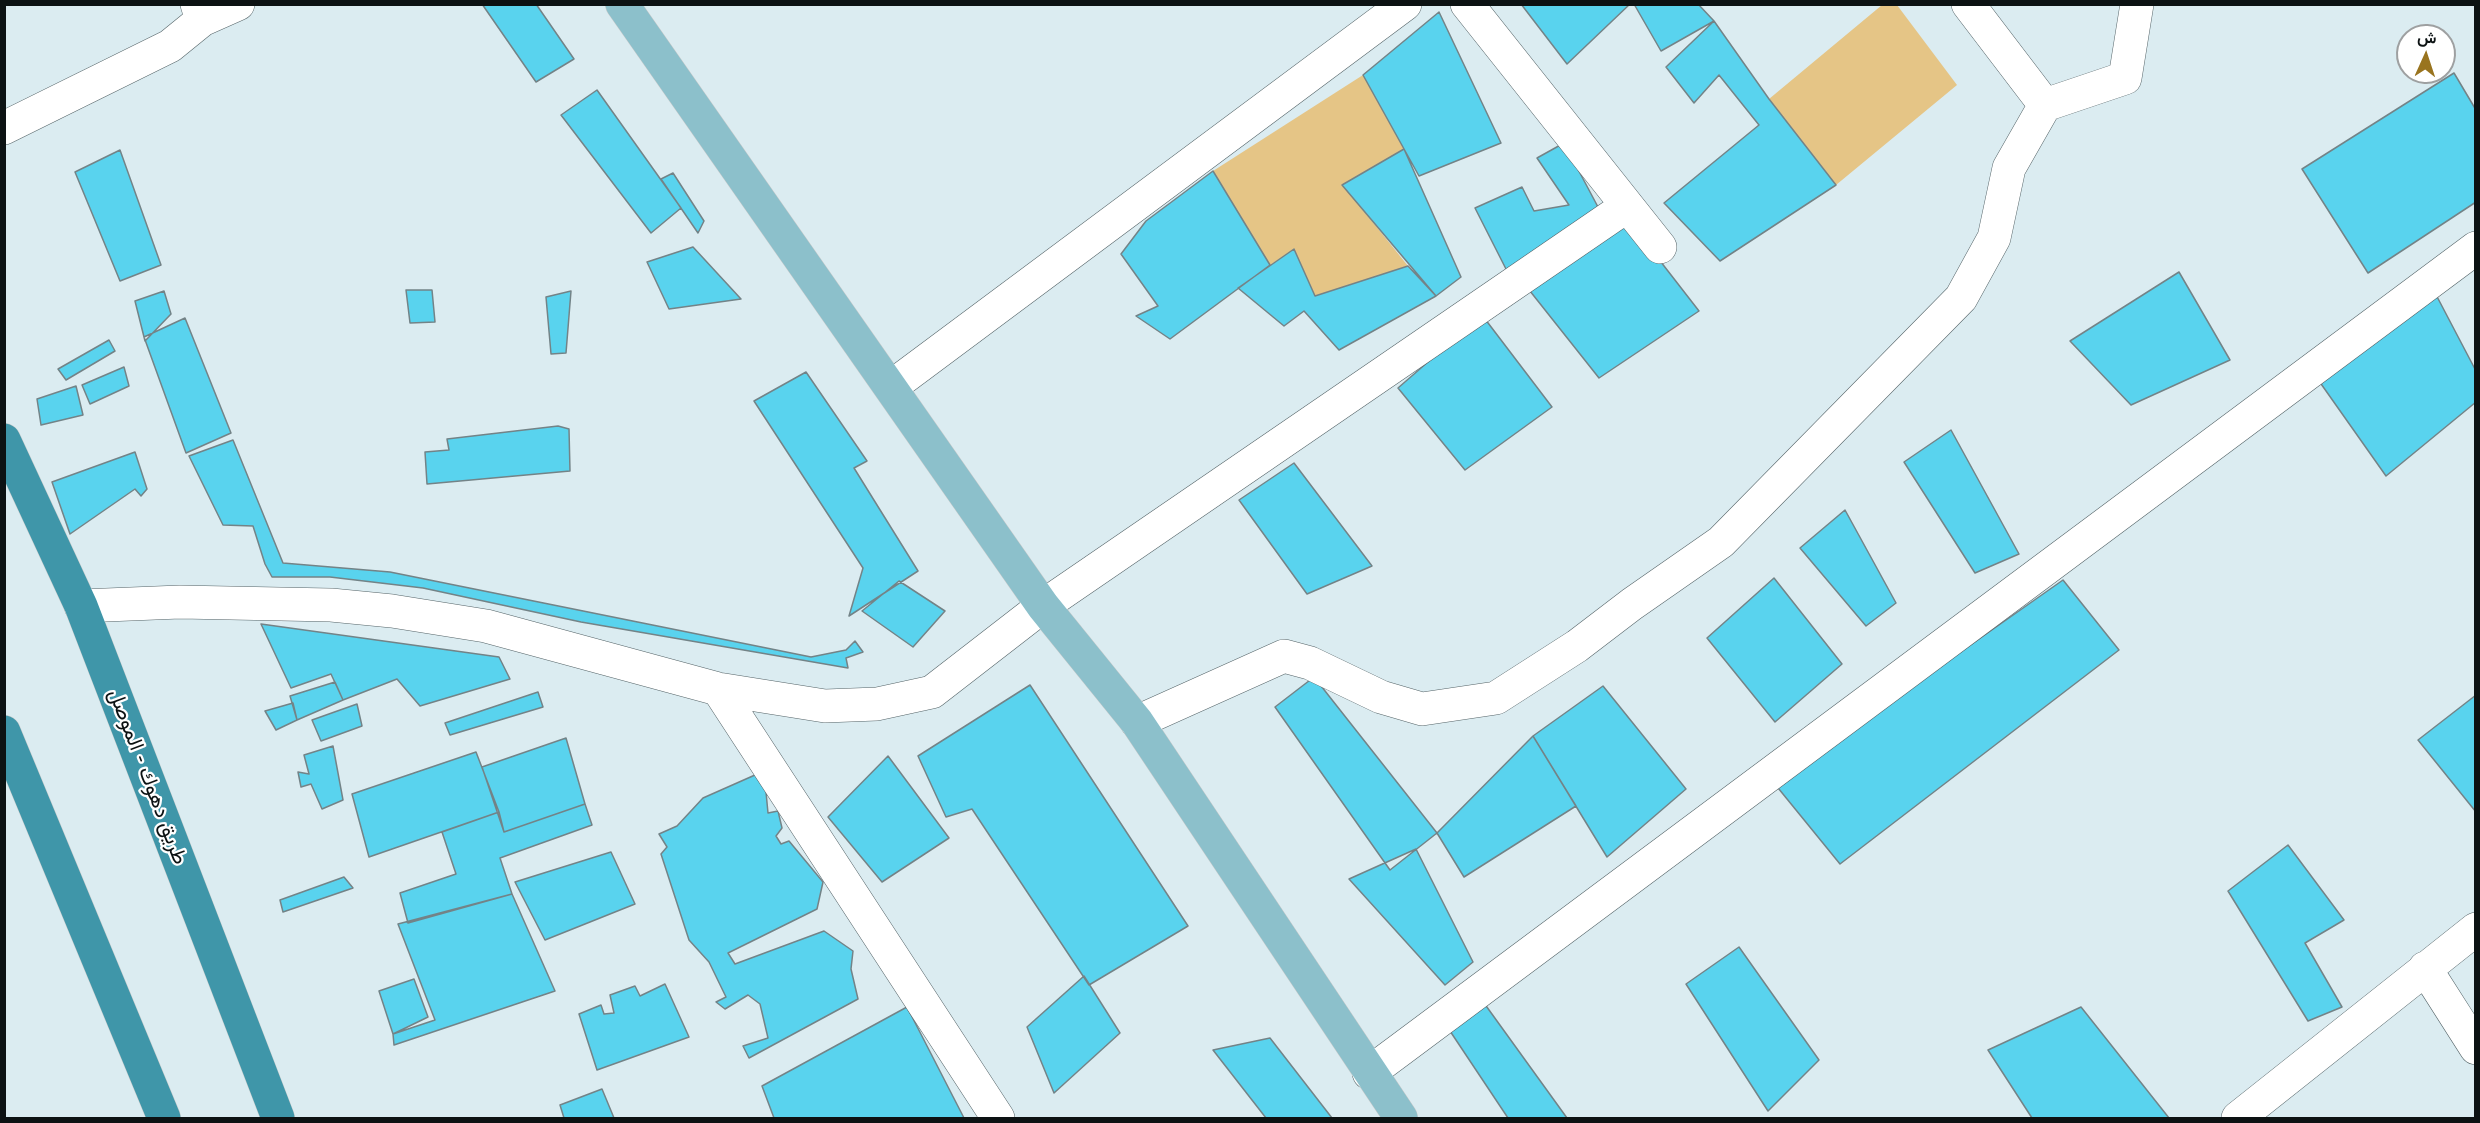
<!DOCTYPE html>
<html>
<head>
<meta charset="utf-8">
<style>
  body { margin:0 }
  #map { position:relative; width:2480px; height:1123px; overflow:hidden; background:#dbecf1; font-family:"Varela Round",Vazirmatn,sans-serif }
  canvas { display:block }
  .frame { position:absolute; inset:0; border:6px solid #0c1213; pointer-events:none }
  .north { position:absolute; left:2396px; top:24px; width:60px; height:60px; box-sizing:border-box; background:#fff; border:2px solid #9ea0a1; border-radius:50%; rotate:3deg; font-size:16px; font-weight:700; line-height:24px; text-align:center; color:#0c1213 }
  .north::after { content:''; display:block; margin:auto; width:21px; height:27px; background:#99741f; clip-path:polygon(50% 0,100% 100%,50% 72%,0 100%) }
</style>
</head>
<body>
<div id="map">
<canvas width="2480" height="1123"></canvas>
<div class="frame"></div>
<div class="north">ش</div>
</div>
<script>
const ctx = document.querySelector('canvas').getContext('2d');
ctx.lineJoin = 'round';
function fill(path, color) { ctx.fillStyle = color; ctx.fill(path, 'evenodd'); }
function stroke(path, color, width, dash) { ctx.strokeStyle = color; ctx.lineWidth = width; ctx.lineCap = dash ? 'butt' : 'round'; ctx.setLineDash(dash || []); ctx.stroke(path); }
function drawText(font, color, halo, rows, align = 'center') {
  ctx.font = font + ' "Varela Round",Vazirmatn,sans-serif'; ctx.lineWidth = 4.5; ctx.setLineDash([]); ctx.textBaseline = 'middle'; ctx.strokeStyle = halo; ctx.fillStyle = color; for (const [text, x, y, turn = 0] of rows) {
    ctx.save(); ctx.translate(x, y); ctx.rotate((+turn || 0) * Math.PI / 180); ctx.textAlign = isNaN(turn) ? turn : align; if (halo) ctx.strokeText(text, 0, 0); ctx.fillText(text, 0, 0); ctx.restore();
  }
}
fill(new Path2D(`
  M1882,5H1897L1957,85L1836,185L1769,99Z
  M1363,75L1404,149L1343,185L1408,266L1315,296L1294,250L1270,265L1213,171Z`), '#e5c586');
const building = new Path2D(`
  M482,4H536L574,59L536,82Z
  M1521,4H1630L1567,64Z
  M1634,4H1698L1714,21L1661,51Z
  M1439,12L1501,143L1419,176L1363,75Z
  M1714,21L1769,99L1836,185L1720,261L1664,203L1759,125L1719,75L1694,103L1666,67Z
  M2454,73L2476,110V202L2368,273L2302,169Z
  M597,90L681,208L651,233L561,115Z
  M1564,143L1598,207L1507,271L1475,208L1522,187L1534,211L1569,205L1537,158Z
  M1404,149L1461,277L1436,296L1342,185Z
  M120,150L161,265L120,281L75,172Z
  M1213,171L1270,265L1170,339L1136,316L1158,306L1121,254L1146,221Z
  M673,173L704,221L698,233L661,179Z
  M1626,217L1699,311L1599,378L1526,286Z
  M693,247L741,299L669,309L647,262Z
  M1294,249L1315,296L1408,266L1436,296L1339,350L1304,311L1284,326L1238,288Z
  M2179,272L2230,360L2131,405L2070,341Z
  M2433,289L2476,371V402L2386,476L2319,381Z
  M406,290H432L435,322L410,323Z
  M164,291L171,314L145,341L135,301Z
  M571,291L566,353L551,354L546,297Z
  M1482,315L1552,407L1465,470L1398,388Z
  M185,318L231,433L186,453L144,337Z
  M109,340L115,351L66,380L58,369Z
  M124,367L129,386L90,404L82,385Z
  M806,372L867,461L854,468L918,571L849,616L863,568L754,401Z
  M76,386L83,415L41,425L37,399Z
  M558,426L569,429L570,471L427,484L425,452L449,450L447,439Z
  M1951,430L2019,554L1975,573L1904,462Z
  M233,440L283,563L390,572L811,657L846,650L855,641L863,652L846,658L848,668L581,622L423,588L330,577H272L265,564L253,526L223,525L189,456Z
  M135,452L147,489L141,496L135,489L70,534L52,482Z
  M1294,463L1372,566L1307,594L1239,500Z
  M1845,510L1896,603L1866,626L1800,548Z
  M1774,578L1842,664L1775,722L1707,638Z
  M2063,580L2119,650L1840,864L1774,783Z
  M899,581L945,611L913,647L862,611Z
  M261,624L499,657L510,679L420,706L397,679L343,700L331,674L291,688Z
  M1314,677L1437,833L1390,870L1275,707Z
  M335,682L343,700L297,720L290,696Z
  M1030,685L1188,926L1089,985L972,809L946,817L918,756Z
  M1603,686L1686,789L1607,857L1533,736Z
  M538,692L543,707L450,735L445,723Z
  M2476,695V812L2418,740Z
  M293,703L297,720L276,730L265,711Z
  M357,704L362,726L321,741L312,720Z
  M1533,736L1576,806L1464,877L1437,833Z
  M566,738L585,804L504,832L482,767Z
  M333,746L343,800L322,809L311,784L301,787L298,772L309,774L304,755Z
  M476,752L499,812L369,857L352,794Z
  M888,756L949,838L882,882L828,817Z
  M764,771L768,813L778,811L782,828L776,836L781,844L789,841L823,882L817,909L728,953L735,964L824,931L853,951L851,969L858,999L749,1058L743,1046L768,1038L760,1004L748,995L725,1009L716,1002L726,997L709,962L689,940L661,854L667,847L659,834L677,826L703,798Z
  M585,804L592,825L500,858L512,894L408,923L400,893L456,874L442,832L499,812L504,832Z
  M2288,845L2344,920L2305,943L2342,1007L2308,1021L2228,891Z
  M1416,849L1473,962L1445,985L1349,879Z
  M611,852L635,904L545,940L515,882Z
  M344,877L353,888L283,912L280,900Z
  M512,894L555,991L394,1045L393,1034L435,1020L398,924Z
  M1739,947L1819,1060L1768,1111L1686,984Z
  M1084,976L1120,1033L1054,1093L1027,1027Z
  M414,979L428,1017L393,1034L379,991Z
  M665,984L689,1037L597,1070L579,1014L601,1005L604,1014L614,1013L610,995L635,986L640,996Z
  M1484,1003L1567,1118H1508L1448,1028Z
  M907,1007L964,1118H774L762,1086Z
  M2081,1007L2169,1118H2032L1988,1050Z
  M1270,1038L1332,1118H1266L1213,1050Z
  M602,1089L614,1118H564L560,1105Z`);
fill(building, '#59d3ee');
stroke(building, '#738387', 1.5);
const minor = new Path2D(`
  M1467,4L1660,247
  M1968,4L2045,105
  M202,20L238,4
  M4,128L170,46L202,20L197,4
  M891,387L1405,4
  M81,606L180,602L331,605L392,611L486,626L718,689L825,706L877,704L932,692L1043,606L1627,206
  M718,689L998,1118
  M1137,722L1284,656L1310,663L1381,697L1422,709L1496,698L1577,646L1632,604L1721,542L1961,298L1994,238L2009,168L2045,105L2125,78L2137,4
  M2425,968L2476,1048
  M1369,1073L2476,248
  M2238,1118L2476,929`);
const major = new Path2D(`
  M622,4L1043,606L1137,722L1401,1118`);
const highway = new Path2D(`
  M4,440L81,606L278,1118
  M4,732L164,1118`);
stroke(minor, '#556468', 34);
stroke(major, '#cacbcb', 34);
stroke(highway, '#cacbcb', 34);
stroke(minor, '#fff', 33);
stroke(major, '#8cc0cb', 33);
stroke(highway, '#3f96a9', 33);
drawText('21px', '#0c1213', '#fff', [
  ["طريق دهوك - الموصل",147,777,69]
]);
</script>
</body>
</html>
